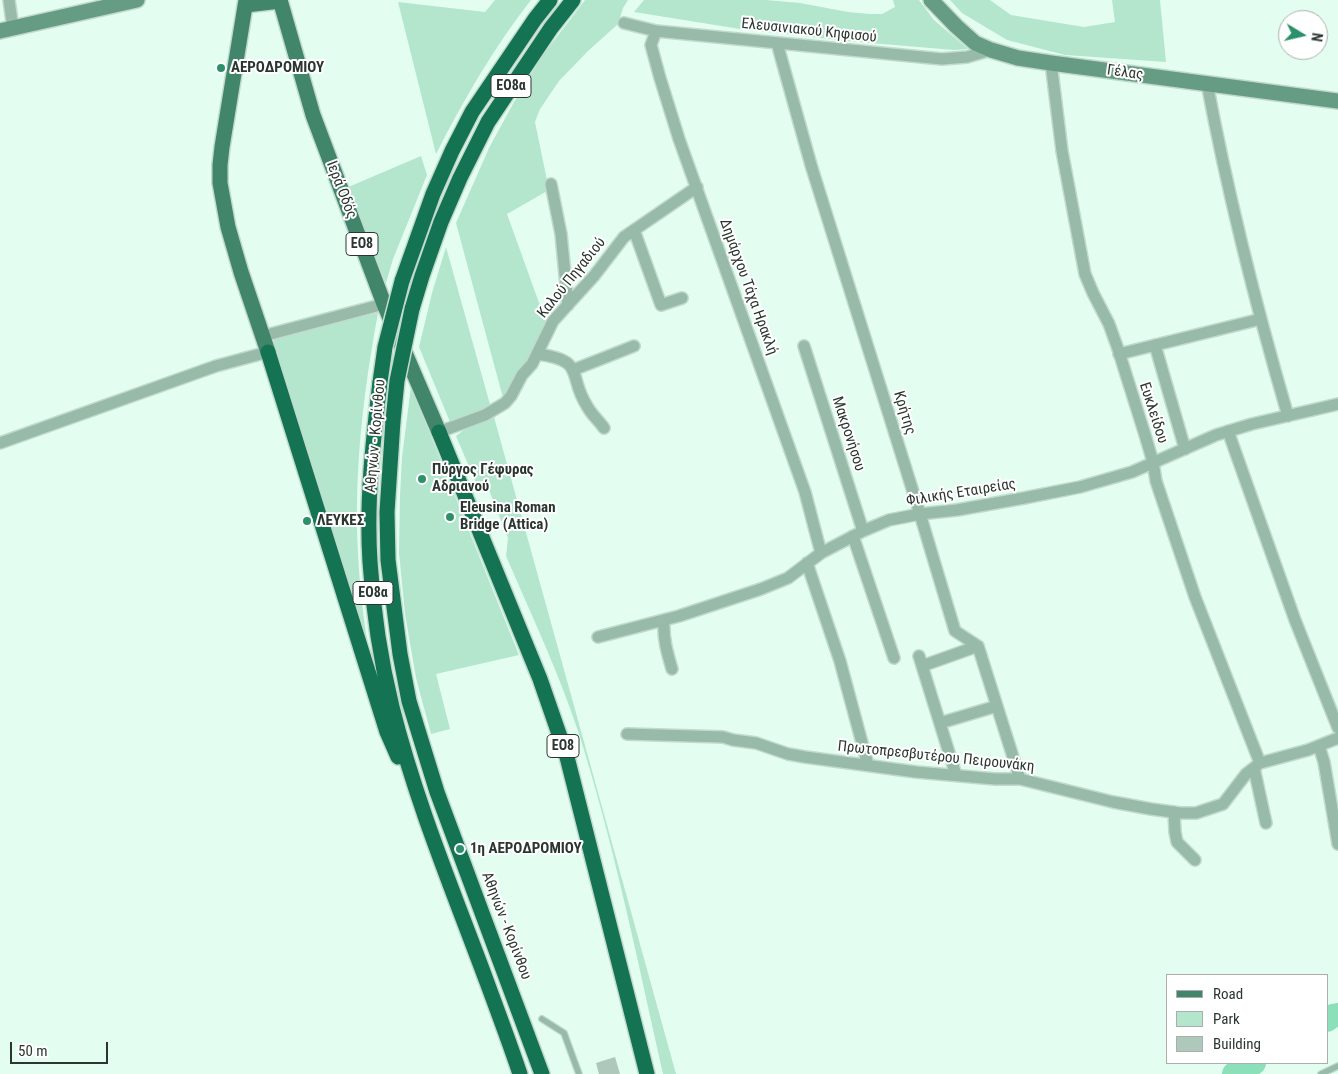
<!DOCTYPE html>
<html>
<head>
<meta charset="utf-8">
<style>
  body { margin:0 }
  #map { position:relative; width:1338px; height:1074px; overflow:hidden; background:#e3fef0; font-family:"Roboto Condensed",sans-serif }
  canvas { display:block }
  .legend { position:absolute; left:1166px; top:974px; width:162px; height:90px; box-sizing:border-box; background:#fff; border:1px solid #aaafac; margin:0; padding:6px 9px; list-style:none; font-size:15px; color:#2b3630 }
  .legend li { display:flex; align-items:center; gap:10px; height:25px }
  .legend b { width:25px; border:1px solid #aaafac }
  .north { position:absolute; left:1278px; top:10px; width:50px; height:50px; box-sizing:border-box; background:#fff; border:1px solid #aaafac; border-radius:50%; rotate:99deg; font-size:14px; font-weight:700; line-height:20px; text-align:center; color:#2b3630 }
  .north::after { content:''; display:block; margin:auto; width:18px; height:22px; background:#2c906b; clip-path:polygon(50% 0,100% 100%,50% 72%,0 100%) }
  .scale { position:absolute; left:10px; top:1042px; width:98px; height:22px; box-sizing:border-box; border:2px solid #2b3630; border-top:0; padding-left:6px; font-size:15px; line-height:18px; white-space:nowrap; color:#2b3630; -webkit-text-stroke:4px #fff; paint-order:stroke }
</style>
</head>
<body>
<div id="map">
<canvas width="1338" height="1074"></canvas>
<ul class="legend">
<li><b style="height:6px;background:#41866a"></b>Road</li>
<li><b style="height:14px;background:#b4e6ce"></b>Park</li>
<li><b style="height:14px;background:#aec8bb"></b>Building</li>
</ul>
<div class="north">N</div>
<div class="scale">50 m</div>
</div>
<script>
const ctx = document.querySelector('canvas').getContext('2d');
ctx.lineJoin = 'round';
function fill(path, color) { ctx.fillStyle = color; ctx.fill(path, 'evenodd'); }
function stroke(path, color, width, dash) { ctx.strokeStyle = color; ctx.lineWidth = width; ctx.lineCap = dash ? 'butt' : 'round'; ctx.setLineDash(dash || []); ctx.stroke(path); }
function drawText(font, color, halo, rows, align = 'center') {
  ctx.font = font + ' "Roboto Condensed",sans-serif'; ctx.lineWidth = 4; ctx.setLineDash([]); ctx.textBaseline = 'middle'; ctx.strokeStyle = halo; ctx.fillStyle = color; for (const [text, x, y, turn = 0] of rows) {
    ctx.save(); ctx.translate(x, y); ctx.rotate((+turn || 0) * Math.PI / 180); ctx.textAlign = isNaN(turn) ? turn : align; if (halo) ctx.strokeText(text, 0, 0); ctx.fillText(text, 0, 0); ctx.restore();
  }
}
fill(new Path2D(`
  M495,0H531C494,47 463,101 436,154L398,2L485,12Z
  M585,0H628L623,8L618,24L588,51L559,81L540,109L535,122L549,190L507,214L546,322L525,364L503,398L456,223L489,148L514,102L543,55Z
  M644,0H766L800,3L848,12L870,14H882L895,7L893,0H919L934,20L968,49L954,50L847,41L740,29L634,12Z
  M950,0H990L1011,15L1084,27L1115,22L1112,0H1160L1166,62L1065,55L1007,40L962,13Z
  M421,156L427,175L393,259L386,283L346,188Z
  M446,247L491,408L450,422L419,347L432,293Z
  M378,313C363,394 354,471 358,553C360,595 366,637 373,678L272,344L276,338L282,334Z
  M411,387L519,655L436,674L450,729L431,734L416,678L405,614L399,553L400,496L402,457Z
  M494,417L676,1074H663C637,959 614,843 578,731C558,671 531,614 506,556L508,538L489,490L476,483L456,436L465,429Z`), '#b4e6ce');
stroke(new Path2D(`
  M1327,1020L1332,1016L1338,1015
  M1234,1074L1254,1063`), '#8be0ba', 24);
fill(new Path2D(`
  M615,1057L620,1074H599L596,1063Z`), '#aec8bb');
const lane = new Path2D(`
  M542,1019L564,1033L579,1074
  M1321,1074L1338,1066`);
const street = new Path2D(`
  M9,0L13,29
  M624,23L656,31L942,59L967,57L991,50
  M656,31L651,45L660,78L679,139L805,492L821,553
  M777,43L811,165L920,514L955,631L978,646L1020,779
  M1051,63L1062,151L1085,274L1093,293L1109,324L1118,349L1145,435L1153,462L1156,481L1195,597L1260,763
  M1207,83C1228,195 1256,306 1288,416
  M551,184L561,234L568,305
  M634,230L661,305L682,298
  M263,336L384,304
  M1155,345L1185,449
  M804,346L863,531
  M538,354C587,361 567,375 587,406C591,414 599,421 604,428
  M1119,354L1261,319
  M573,370L634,346
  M1228,431L1295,620L1338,728
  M439,432L485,415L505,403L511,396L522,375L532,364L553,321L594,276L624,237L697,187
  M0,443L216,366L268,352
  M853,536L894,658
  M807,563L840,661L868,765
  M664,620C663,639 667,652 672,669
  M598,637L679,616L761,589L788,578L821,553L863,531L889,520L920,514L957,510L1024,498L1080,487L1132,472L1216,435L1252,424L1338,404
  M919,656L956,775
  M922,666L978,646
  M940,723L997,706
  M627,734L723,737L733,740L756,743L788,754L805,757L916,772L995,779H1020L1113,802L1151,809L1180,813H1196L1223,804L1246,774L1260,763L1308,750L1338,738
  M1319,746L1324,762L1338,844
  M1254,768L1266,823
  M1174,812L1175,832L1177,842L1195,860`);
const secondary = new Path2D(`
  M931,0L956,26L975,43L991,50L1018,58L1051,63L1338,101
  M0,31L137,0`);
const primary = new Path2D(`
  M246,0L222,147L220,165V183L228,227L241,272L268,352
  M280,0L313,115L384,304L439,432
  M246,5L280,1`);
const highway = new Path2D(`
  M402,281L433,194L452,151L472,112L535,19L550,0
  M412,309L422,276L441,222L460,178L488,122L551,28L573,0
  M268,352L387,732L398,757
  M380,382C373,441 366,501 370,562C373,608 381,662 392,707C416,803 454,893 488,985C499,1015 510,1044 520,1074
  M393,421L387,512L388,560L400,654L409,701L437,792L542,1074
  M439,432L540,679L567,757L647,1074`);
stroke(lane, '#c2dacd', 8);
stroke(street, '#c2dacd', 14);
stroke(secondary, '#c2dacd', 18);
stroke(primary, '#c2dacd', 18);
stroke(highway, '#c2dacd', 18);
stroke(lane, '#97baa9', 5.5);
stroke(street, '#97baa9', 11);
stroke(secondary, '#679c84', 15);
stroke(primary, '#41866a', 15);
stroke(highway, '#137353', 15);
const highwayBridge = new Path2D(`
  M380,382L385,347L402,281
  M393,421L397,381L412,309`);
stroke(highwayBridge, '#c2dacd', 18, []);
stroke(highwayBridge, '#137353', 15);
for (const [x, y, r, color] of [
  [221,68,5,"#2c906b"],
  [422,479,5,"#2c906b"],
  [450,517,5,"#2c906b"],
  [307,521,5,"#2c906b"],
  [460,849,5,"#2c906b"]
]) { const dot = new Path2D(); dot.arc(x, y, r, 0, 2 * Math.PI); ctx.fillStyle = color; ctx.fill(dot); stroke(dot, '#fff', 2); }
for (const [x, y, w] of [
  [511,86,40],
  [362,244,32],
  [373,593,40],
  [563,746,32]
]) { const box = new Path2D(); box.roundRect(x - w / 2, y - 11.5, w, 23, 4); ctx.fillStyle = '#fff'; ctx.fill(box); stroke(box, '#2b3630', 1); }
drawText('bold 14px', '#2b3630', null, [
  ["ΕΟ8α",511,86],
  ["ΕΟ8",362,244],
  ["ΕΟ8α",373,593],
  ["ΕΟ8",563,746]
]);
drawText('15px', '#2b3630', '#fff', [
  ["Ελευσινιακού Κηφισού",809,31,6],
  ["Γέλας",1125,73,8],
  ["Ιερά Οδός",341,190,69],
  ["Καλού Πηγαδιού",572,278,-51],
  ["Δημάρχου Τάχα Ηρακλή",748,287,70],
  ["Κρήτης",904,413,73],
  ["Ευκλείδου",1153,413,72],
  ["Μακρονήσου",848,434,72],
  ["Αθηνών - Κορίνθου",376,436,-85],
  ["Φιλικής Εταιρείας",961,493,-9],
  ["Πρωτοπρεσβυτέρου Πειρουνάκη",936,757,6],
  ["Αθηνών - Κορίνθου",506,926,69]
]);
drawText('bold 15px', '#2b3630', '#fff', [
  ["ΑΕΡΟΔΡΟΜΙΟΥ",231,68],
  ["Πύργος Γέφυρας",432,470],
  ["Αδριανού",432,487],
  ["Eleusina Roman",460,508],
  ["Bridge (Attica)",460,525],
  ["ΛΕΥΚΕΣ",317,521],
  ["1η ΑΕΡΟΔΡΟΜΙΟΥ",470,849]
], 'left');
</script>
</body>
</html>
